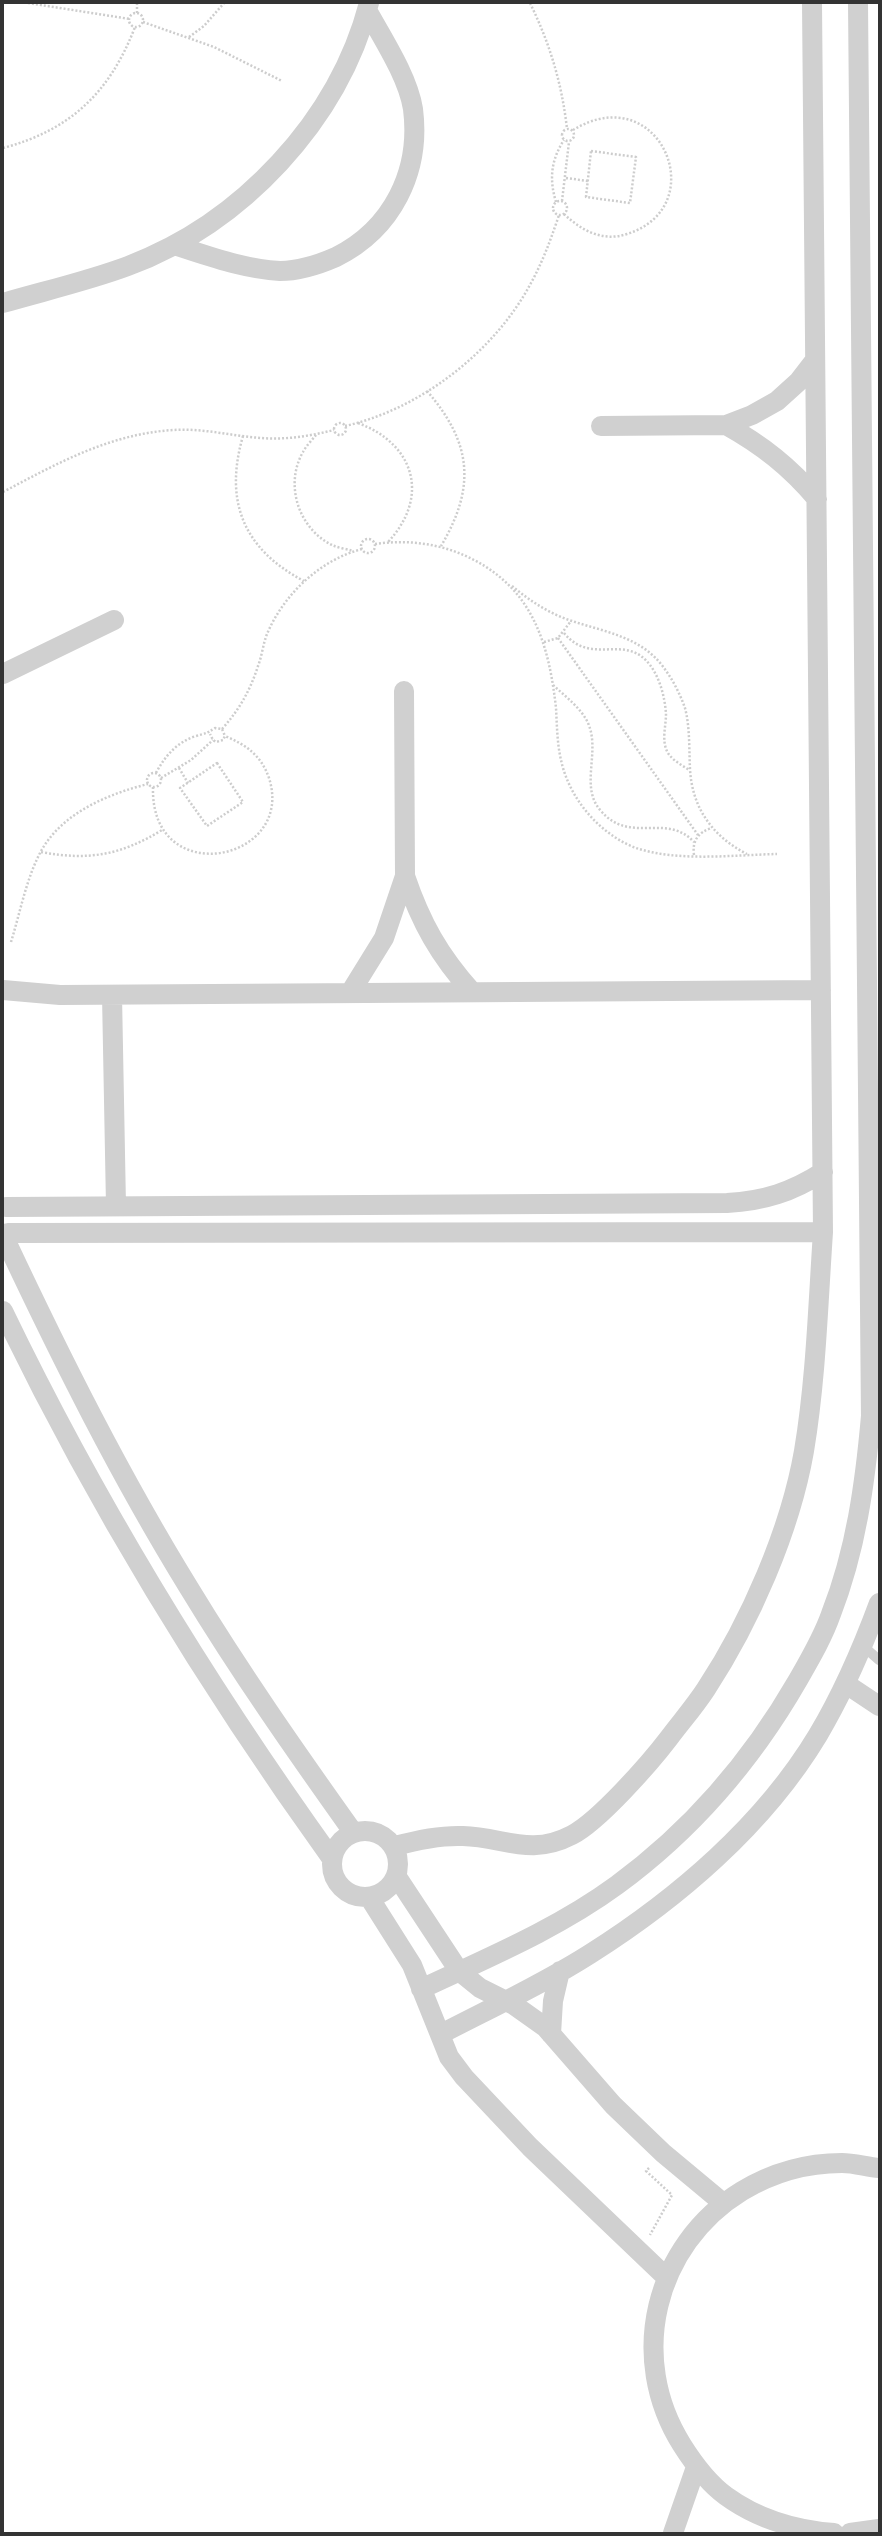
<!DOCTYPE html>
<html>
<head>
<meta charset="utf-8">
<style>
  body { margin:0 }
  #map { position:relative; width:882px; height:2536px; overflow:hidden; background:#fff; font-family:Barlow,sans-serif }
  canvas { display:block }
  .frame { position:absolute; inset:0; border:4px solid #333; pointer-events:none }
</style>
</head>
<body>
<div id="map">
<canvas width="882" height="2536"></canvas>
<div class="frame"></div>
</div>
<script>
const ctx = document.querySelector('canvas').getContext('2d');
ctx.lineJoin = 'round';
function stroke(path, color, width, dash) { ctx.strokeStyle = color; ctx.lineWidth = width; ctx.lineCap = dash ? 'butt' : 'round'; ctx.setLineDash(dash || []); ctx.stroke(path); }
stroke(new Path2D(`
  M28,3L130,19
  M530,3C550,44 562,84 567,129
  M137,13V3
  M129 20a7 7 0 1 1 14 0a7 7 0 1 1-14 0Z
  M143,22L214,47L282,81
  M189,37L204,26L224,3
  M562 135a6 6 0 1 1 12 0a6 6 0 1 1-12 0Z
  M3,148C71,130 110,92 135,27
  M591,151L636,157L630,203L586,197Z
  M566,178L588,181
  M553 208a7 7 0 1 1 14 0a7 7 0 1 1-14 0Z
  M562,201L569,142
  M556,202C549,179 551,160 564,140
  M564,214C582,231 603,242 627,234C714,207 660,77 573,130
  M427,391C472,443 476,487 441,546
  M334 429a6 6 0 1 1 12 0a6 6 0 1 1-12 0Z
  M358,423C415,444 430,497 388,542
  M345,426C421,409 495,351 531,283C543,261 551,239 559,215
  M316,435C312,440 306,446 303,452C284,485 299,529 332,545C338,548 347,549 353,551
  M243,436C224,501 243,549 304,581
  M3,492C58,463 110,434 173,430C203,428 232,436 261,438C286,440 310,436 334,430
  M361 546a7 7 0 1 1 14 0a7 7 0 1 1-14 0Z
  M375,544C409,539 444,544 474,560C534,591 549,646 556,708C557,725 557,743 561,760C569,798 599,834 636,848C678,862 733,855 777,854
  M512,586C530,601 550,614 572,621C605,632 642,637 664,668C673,680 680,694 685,708C690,727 689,749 690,769C692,808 713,837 747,854
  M564,633C592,667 625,632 650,665C660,678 665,698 666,714C666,727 661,741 668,753C673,761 682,765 689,770
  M558,638L698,835
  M544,642L558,638L571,621
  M553,685C566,697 581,708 588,723C601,752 579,787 601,811C630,845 666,812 694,842
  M222,729C239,710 250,691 258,666C262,656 263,644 267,634C284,594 320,560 362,549
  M217,763L243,802L207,826L180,788Z
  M179,768L188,783
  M147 780a7 7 0 1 1 14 0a7 7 0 1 1-14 0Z
  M156,773C165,756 177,742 196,736C206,733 206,734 215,728L222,729L225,736L223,740L216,742L213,740L210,734
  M161,778L191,760L213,740
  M153,787C150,891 296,862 269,778C261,755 246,745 225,736
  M41,852C89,861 121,855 162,830
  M694,855C692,841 698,832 712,828
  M11,942C20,913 26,880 40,853C61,813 108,794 148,784
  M649,2168L646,2171L672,2195L650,2235`), '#cdcdcd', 2.5, [2, 2]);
stroke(new Path2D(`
  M863,1646L879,1660`), '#d0d0d0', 10);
stroke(new Path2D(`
  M174,245C209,256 243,269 280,271C298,271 320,264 336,257C392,229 421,172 413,109C408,77 383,39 367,10
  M3,303C44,291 88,281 128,266C242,223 338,121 369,3
  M726,425C762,445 790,467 817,499
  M601,426L726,425L752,415L777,401L798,382L815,360
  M3,674L114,620
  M405,876C421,923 439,955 472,992
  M3,990L60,995L821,990
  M350,993L384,938L405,876L404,691
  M112,995L116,1206
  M6,1207L727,1203C764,1201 792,1192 823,1172
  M8,1233L823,1232
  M5,1239C61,1358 120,1476 189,1588C240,1672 296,1752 353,1832
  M3,1311C96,1504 207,1685 332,1859
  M846,1684L879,1706
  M332 1864a33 33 0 1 1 66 0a33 33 0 1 1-66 0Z
  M395,1846C417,1840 439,1835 463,1836C504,1837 530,1857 572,1835C599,1821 650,1763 669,1738C681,1722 695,1706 706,1689C750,1622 790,1531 804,1451C816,1379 818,1305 823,1232L812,3
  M397,1877L459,1971L480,1988L514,2005L545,2027L613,2105L663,2153L723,2203
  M369,1897L412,1965L449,2057L464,2077L530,2147L666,2277
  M421,1989C487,1958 557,1929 617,1885C692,1830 752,1760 798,1680C810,1659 823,1637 831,1614C856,1550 865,1484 871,1416L858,3
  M441,2034C491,2008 543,1984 590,1954C677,1899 764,1825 818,1735C843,1693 862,1649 879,1603
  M551,2034L553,2001L560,1971
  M673,2533L696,2467
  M834,2533C795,2530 759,2520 726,2496C708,2483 694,2464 682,2445C627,2358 654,2245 742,2191C772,2173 807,2163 842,2163C854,2163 867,2167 879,2168
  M850,2533L879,2529`), '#d0d0d0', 20);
</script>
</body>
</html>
